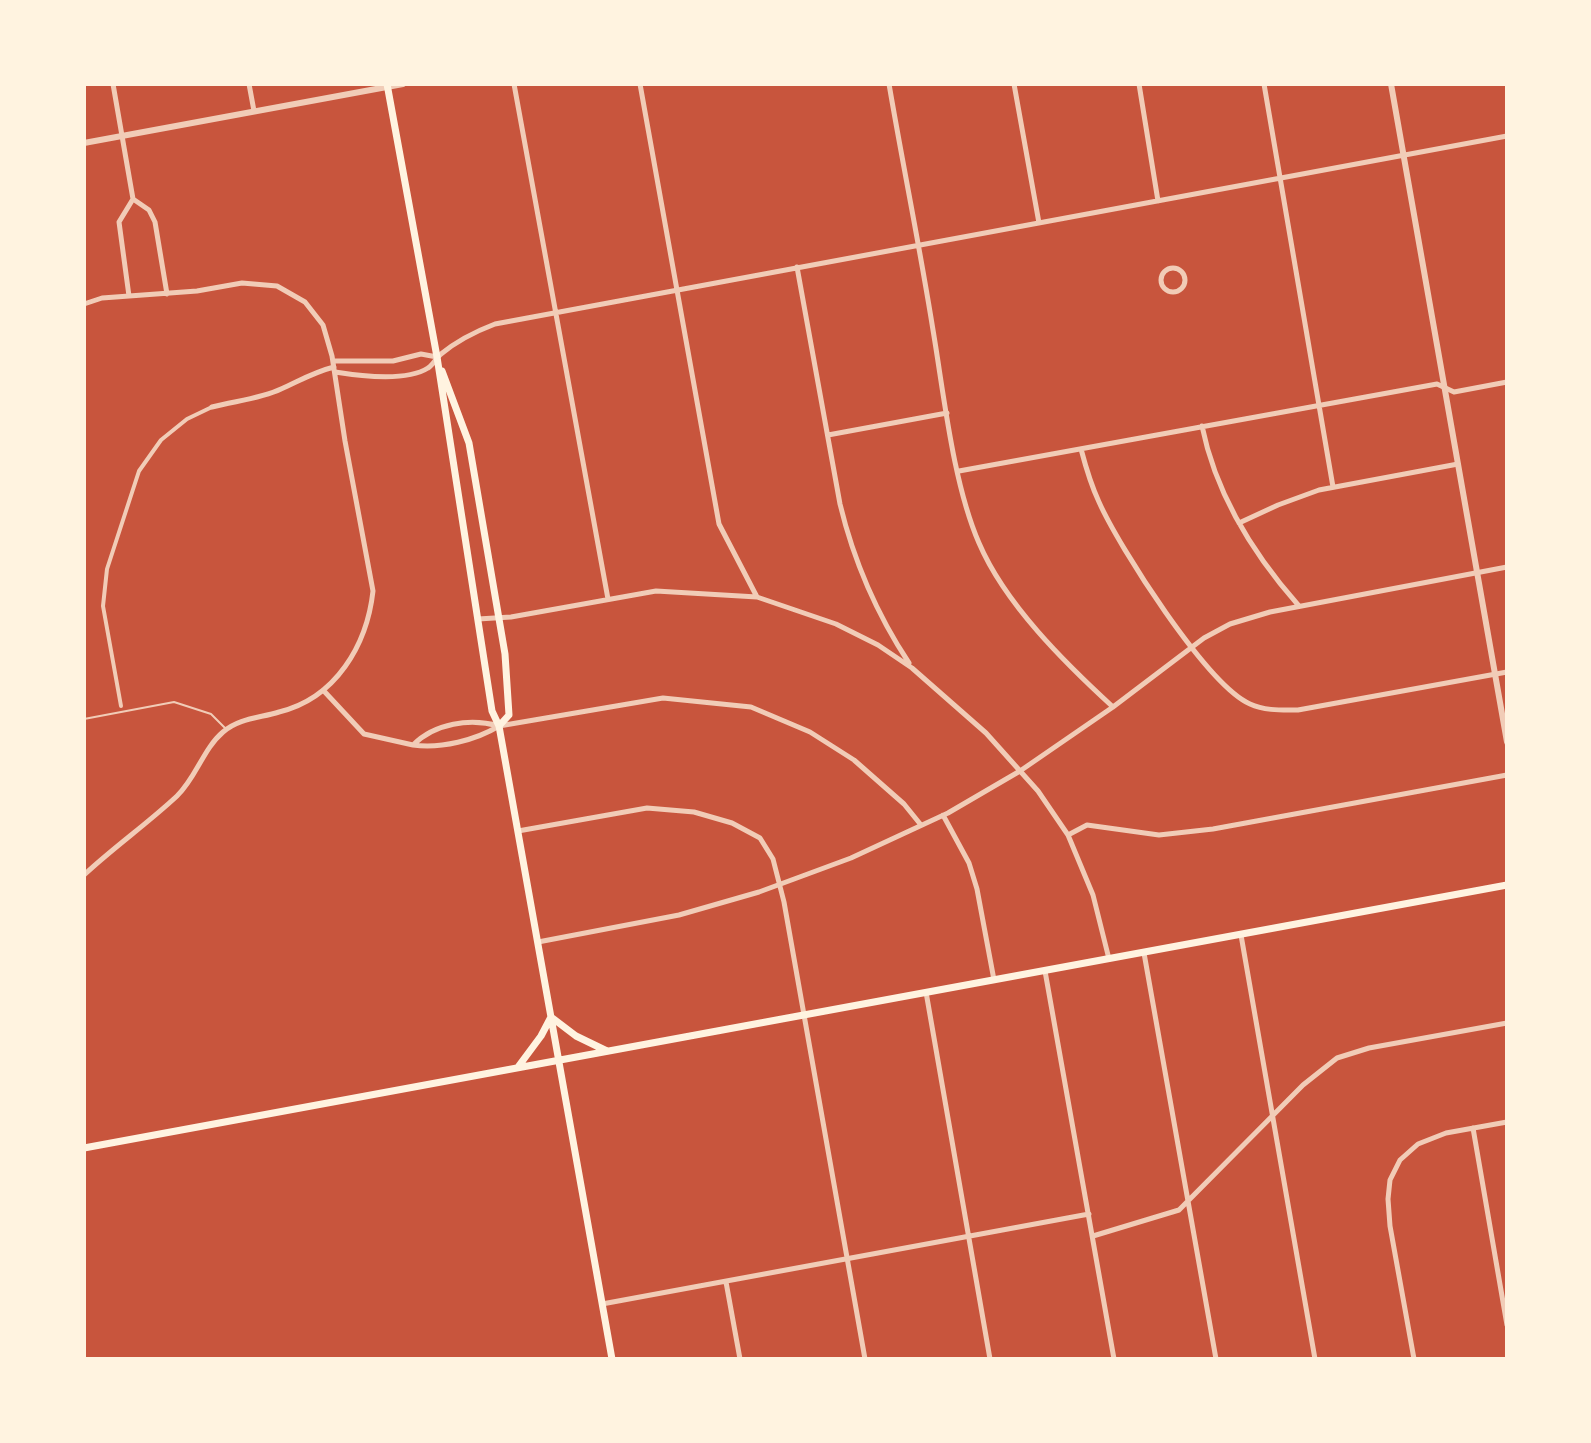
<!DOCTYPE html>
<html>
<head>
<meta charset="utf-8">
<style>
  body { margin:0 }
  #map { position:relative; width:1591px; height:1443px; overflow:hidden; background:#c8553d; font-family:Montserrat,sans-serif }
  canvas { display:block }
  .frame { position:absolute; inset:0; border:86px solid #fff3e0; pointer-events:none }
</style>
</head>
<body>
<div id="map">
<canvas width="1591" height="1443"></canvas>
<div class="frame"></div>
</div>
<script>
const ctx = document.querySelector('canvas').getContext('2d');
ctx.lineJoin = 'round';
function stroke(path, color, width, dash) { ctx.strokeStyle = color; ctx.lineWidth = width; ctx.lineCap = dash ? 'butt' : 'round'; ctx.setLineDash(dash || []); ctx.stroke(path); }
stroke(new Path2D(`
  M84,719L174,702L211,714L225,728`), '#f1ccb7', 2);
stroke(new Path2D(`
  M121,706L103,606L107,569L139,471L161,440L187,419L212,407`), '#f1ccb7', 4);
stroke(new Path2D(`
  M113,84L133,199L119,222L129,296
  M249,84L254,111
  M514,84L608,599
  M640,84L719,524L757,597
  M889,84C903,166 920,248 933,330C944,395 953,483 979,543C1005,604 1065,663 1113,707
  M1014,84L1039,223
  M1139,84L1158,201
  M1264,84L1333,487
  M133,199L149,210L155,222L167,294
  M797,267L840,504C854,562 876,613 909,663
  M1161 280a12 12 0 1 1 24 0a12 12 0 1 1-24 0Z
  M84,304L102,298L197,291L242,283L277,286L305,302L323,325L332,356L345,441L373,591C367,645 336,698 279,712C260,718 239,718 223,732C203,749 196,778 177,796C147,824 114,847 84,875
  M333,361H393L421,354L437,357
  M335,372C360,376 406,382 428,368C433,365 436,358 441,354C458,340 474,332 495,324L1507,136
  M212,407C234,401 260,399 281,389C299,381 314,372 334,367
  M1202,426C1216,495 1253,554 1299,606
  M828,435L947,413
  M1081,449C1086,468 1091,485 1099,502C1119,547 1207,685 1250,704C1265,711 1282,710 1298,710L1507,672
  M959,471L1437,384L1454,392L1507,382
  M1239,523L1278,505L1319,490L1458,464
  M478,619L511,617L656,591L757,597L836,624L878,645L912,668L986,733L1038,791L1068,835L1093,895L1109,959
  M323,690L364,734L413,745
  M499,726C470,718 435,723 413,745C441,749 476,740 499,726L663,698L751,707L810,732L854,760L904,804L921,825
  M943,815L969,863L977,889L994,980
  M518,831L647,808L694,812L732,823L760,838L773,859L784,902L865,1359
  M1068,835L1087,825L1159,835L1213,829L1507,775
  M1241,935L1315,1359
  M538,942L679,915L759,892L851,858L948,813L1020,771L1113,707L1204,638L1230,624L1270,612L1507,567
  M1144,953L1216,1359
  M1045,971L1114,1359
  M926,992L990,1359
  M1473,1128L1507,1325
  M1093,1236L1179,1210L1303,1085L1337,1058L1369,1048L1507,1023
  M726,1282L740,1359
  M602,1304L1089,1214
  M1414,1359L1390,1226L1388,1199L1390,1180L1400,1160L1418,1144L1446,1133L1507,1122`), '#f1ccb7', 5);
stroke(new Path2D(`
  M1391,84L1507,742
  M84,143L403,84`), '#f1ccb7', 6);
stroke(new Path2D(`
  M387,84L437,357L492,711L499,726L612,1359
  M442,371L469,443L505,654L509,715L499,726
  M518,1067L541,1036L551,1017L576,1036L607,1051
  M84,1148L1507,885`), '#fff3e0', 7);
</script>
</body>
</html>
